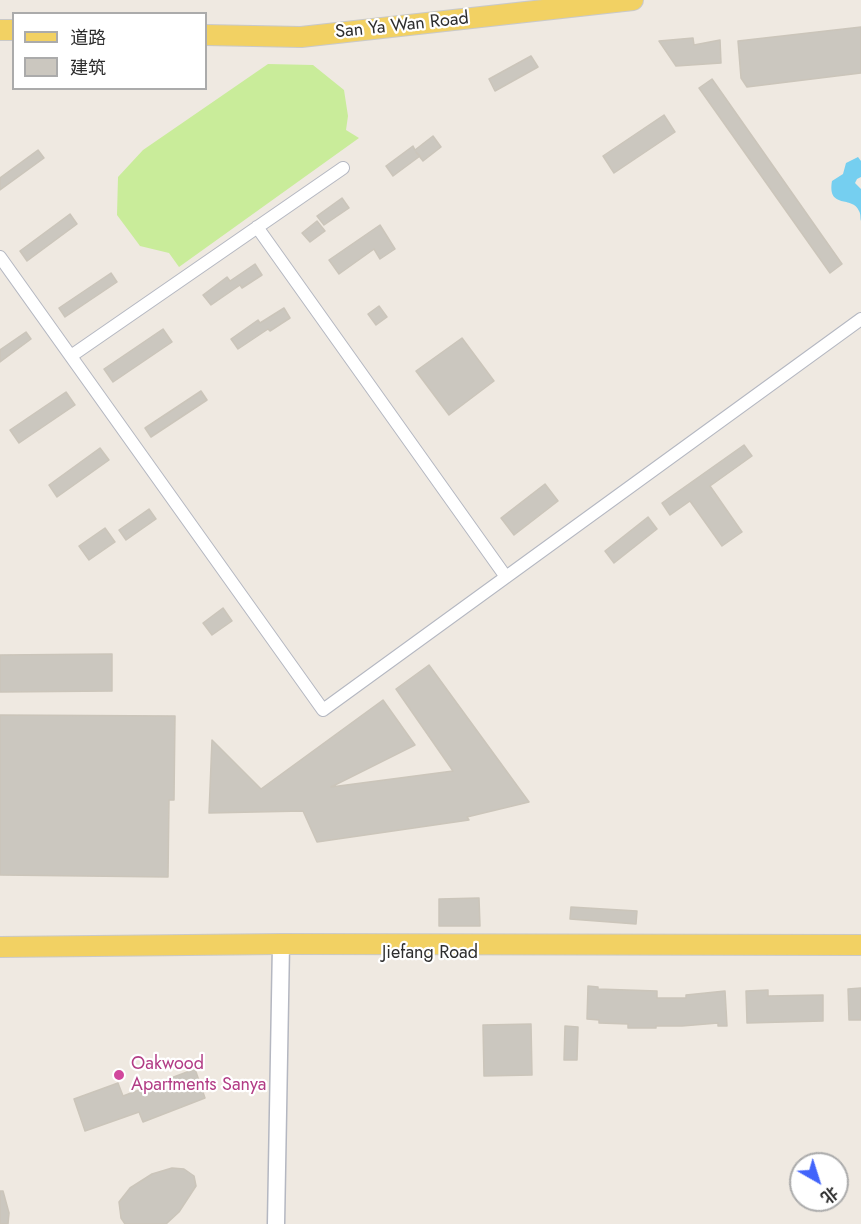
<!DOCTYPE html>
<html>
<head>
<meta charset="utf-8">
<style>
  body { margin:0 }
  #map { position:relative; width:861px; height:1224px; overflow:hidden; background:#efe9e1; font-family:Jost,"Noto Sans SC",sans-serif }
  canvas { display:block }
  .legend { position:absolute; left:12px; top:12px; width:195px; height:78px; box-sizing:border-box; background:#fff; border:2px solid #ababab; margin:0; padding:8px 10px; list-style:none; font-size:18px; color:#2e2e2e }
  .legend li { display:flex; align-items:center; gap:12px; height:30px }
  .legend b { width:30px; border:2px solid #ababab }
  .north { position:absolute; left:789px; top:1152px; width:60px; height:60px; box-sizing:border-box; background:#fff; border:2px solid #ababab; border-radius:50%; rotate:141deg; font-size:16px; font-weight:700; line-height:24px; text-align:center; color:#2e2e2e }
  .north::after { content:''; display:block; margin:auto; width:21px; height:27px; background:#4264fb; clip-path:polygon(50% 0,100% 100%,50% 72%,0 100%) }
</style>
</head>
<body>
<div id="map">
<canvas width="861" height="1224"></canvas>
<ul class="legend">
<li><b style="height:8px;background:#f2d163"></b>道路</li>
<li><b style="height:16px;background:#cbc7bf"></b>建筑</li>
</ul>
<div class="north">北</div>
</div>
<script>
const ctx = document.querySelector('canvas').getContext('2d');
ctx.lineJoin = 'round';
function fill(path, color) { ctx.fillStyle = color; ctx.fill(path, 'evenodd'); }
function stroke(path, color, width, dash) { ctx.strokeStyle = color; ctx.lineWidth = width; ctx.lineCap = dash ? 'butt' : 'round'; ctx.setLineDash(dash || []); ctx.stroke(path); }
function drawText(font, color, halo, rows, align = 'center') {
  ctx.font = font + ' Jost,sans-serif'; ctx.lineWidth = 4.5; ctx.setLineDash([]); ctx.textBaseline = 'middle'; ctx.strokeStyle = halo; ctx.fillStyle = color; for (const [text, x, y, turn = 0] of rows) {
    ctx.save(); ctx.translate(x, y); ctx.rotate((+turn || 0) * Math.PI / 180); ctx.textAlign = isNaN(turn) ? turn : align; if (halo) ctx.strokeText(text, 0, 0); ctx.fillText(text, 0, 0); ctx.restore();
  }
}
fill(new Path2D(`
  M268,64L313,65L344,90L348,116L346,130L359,138L179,267L169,253L140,246L117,215L118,177L143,150Z`), '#c9ec9a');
fill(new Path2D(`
  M858,157L861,161V177L857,179L855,183L861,189V221C860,218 861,214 859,211C853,195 827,210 832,181L843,174L846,163Z`), '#75cff0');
const building = new Path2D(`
  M861,27V73L747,87L741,78L738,41Z
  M693,38L694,45L720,40L721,63L676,66L659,41Z
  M531,56L538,67L495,91L489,79Z
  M712,79L842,264L830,273L699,88Z
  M664,115L675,132L614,173L603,156Z
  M433,136L441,147L423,161L416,152L420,156L393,176L386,166L413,146L415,150Z
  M38,150L44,158L0,190V178Z
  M342,198L349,208L324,225L317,216Z
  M70,214L77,224L27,261L20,251Z
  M317,221L325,231L310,242L302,233Z
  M380,225L395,249L380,259L374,249L339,274L329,260Z
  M255,264L262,275L242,288L240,285L211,305L203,295L227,277L230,281Z
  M111,273L117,282L65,317L59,308Z
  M379,306L387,317L376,325L368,314Z
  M284,308L290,318L270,331L268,329L238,349L231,339L258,320L260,323Z
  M163,329L172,342L113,382L104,369Z
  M26,332L31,339L0,362V350Z
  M462,338L494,381L449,415L416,371Z
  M201,391L207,400L151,437L145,428Z
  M66,392L75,405L19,443L10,430Z
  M744,445L752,456L710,486L742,532L722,546L690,501L670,515L662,503Z
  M100,448L109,460L57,497L49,485Z
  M545,484L558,501L514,535L501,518Z
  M149,509L156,519L126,540L119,530Z
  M648,517L657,529L614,563L605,551Z
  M105,528L115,542L89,560L79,546Z
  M223,608L232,621L212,635L203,623Z
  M112,654V691L0,692V655Z
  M429,665L529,802L467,817L469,820L317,842L303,811L209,813L212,740L261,789L383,700L415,745L331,787L453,771L396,689Z
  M0,715L175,716L174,800H169L168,877L0,875Z
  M479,898L480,926H439V899Z
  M571,907L637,911L636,924L570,919Z
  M588,986L598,987V989L657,991V998H686V995L725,991L727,1026H718V1023L682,1026H656V1028H628V1024L599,1023V1020L587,1019Z
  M861,988V1020H849L848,989Z
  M768,990V996L823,995V1021L747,1023L746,991Z
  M531,1024L532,1075L484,1076L483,1025Z
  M565,1026L578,1027L577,1060H564Z
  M195,1069L205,1098L143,1122L139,1112L85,1131L74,1099L118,1083L123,1096Z
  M172,1168L184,1169L194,1176L196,1186L179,1212L166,1224H125L121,1218L119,1202L130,1188L152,1174Z
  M0,1191H3L9,1213L8,1224H0Z`);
fill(building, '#cbc7bf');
stroke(building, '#cbc5ba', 1.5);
const street = new Path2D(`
  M257,227L506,577
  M0,257L323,710L861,319
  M71,356L343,168`);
const secondary = new Path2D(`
  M276,1224L281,944`);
const primary = new Path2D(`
  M0,30H14
  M206,35L301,37L633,0
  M0,947L281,944L861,945`);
stroke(street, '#b4b7c1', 14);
stroke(secondary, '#b4b7c1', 19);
stroke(primary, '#c9c9c9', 22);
stroke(street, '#fff', 12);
stroke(secondary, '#fff', 16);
stroke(primary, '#f2d163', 20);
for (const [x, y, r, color] of [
  [119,1075,6,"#d1479c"]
]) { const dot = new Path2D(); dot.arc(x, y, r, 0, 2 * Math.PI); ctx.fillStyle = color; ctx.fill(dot); stroke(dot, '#fff', 2); }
drawText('18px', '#2e2e2e', '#fff', [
  ["San Ya Wan Road",402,26,-6],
  ["Jiefang Road",430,954]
]);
drawText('18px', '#b23c85', '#fff', [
  ["Oakwood",131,1065],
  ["Apartments Sanya",131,1086]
], 'left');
</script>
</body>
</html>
